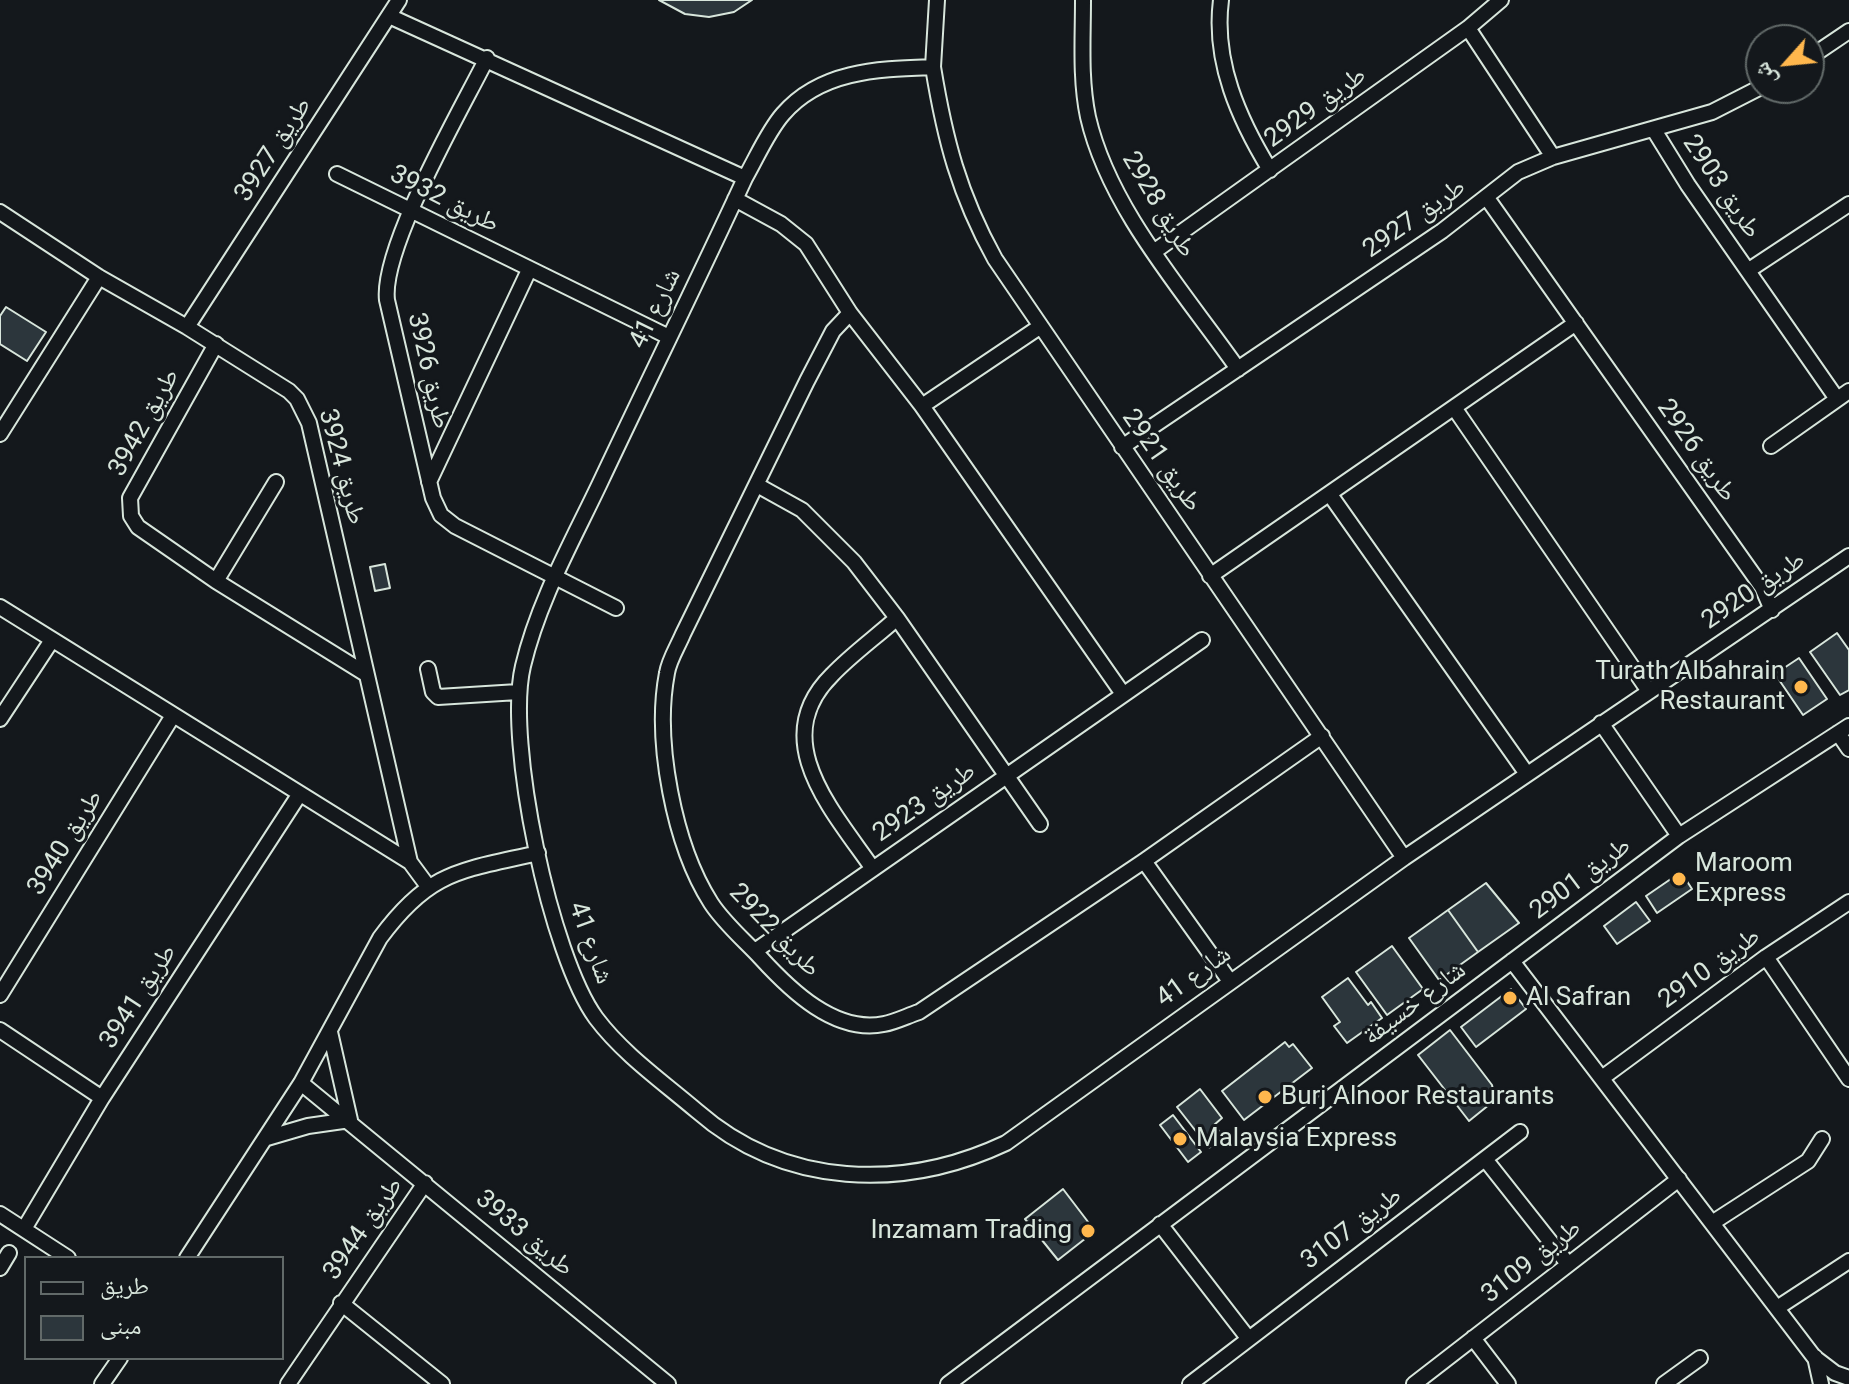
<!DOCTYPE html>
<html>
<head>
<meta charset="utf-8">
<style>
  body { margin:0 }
  #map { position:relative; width:1849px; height:1384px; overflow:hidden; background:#14181c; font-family:Roboto,"Noto Naskh Arabic",sans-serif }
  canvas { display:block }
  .legend { position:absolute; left:24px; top:1256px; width:260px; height:104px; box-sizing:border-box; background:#14181c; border:2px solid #626a69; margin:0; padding:10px 14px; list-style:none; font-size:24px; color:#d8e6dc }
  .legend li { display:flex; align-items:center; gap:16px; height:40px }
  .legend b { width:40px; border:2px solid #626a69 }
  .north { position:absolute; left:1745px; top:24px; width:80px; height:80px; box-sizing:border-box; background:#14181c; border:2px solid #626a69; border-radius:50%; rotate:243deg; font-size:22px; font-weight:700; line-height:32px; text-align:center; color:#d8e6dc }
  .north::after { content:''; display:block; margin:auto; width:28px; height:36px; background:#ffb74d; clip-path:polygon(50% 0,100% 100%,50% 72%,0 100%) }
</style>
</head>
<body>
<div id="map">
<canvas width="1849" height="1384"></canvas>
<ul class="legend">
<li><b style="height:10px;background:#14181c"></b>طريق</li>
<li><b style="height:22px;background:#2c363c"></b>مبنى</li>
</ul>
<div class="north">ش</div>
</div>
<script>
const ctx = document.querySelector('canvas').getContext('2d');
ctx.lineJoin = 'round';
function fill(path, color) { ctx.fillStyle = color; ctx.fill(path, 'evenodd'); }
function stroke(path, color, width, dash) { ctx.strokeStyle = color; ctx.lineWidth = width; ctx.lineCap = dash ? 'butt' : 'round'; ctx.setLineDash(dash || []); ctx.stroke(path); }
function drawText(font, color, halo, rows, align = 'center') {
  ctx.font = font + ' Roboto,"Noto Naskh Arabic",sans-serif'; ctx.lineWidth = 6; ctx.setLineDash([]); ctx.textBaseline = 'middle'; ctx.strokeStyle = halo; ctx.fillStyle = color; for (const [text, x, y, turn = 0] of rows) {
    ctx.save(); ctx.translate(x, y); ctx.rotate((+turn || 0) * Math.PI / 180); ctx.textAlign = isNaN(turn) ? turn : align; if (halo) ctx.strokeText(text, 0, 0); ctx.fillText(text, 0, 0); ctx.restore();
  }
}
const building = new Path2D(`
  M659,0H752L734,12L709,17L685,14Z
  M6,307L46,332L27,361L0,344V316Z
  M385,564L390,588L375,591L370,567Z
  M1837,633L1849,650V690L1840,695L1810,652Z
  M1799,658L1827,699L1803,715L1775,674Z
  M1681,872L1692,889L1657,913L1646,896Z
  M1486,883L1519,923L1478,952L1448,910Z
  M1636,902L1650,921L1617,944L1604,926Z
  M1448,910L1478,952L1439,980L1409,938Z
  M1392,946L1423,989L1387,1015L1356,972Z
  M1348,978L1368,1005L1371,1002L1382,1018L1347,1043L1334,1026L1340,1022L1322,997Z
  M1511,989L1526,1009L1476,1047L1461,1027Z
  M1450,1030L1492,1085L1495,1100L1469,1121L1418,1055Z
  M1285,1042L1289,1047L1293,1044L1312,1068L1244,1120L1222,1091Z
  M1200,1089L1222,1118L1214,1125L1223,1136L1209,1148L1177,1107Z
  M1173,1115L1201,1152L1188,1162L1160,1125Z
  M1063,1189L1095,1231L1058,1260L1025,1219Z`);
fill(building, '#2c363c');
stroke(building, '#d8e6dc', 2);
const minor = new Path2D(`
  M937,0L933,67C879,69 821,70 783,114C768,131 757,157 745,178C698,280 648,381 600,483C572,542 538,602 523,666C505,741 551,957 596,1018C623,1054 663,1082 697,1111C785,1188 904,1191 1006,1143L1404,858L1849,556
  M1083,0C1083,39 1080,79 1088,117C1109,209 1185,293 1238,369
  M1221,0C1213,62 1239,119 1270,170
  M389,16L745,178
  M1468,28L1553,157
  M487,58C461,110 381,248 387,300L433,498L441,515L455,526L616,608
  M1809,58L1849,31
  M933,67C945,140 959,194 995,259L1404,858
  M1654,130L1688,185L1837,399
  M337,174L669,337
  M1487,198L1762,587L1772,610
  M735,199L781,224L806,244L850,313L922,406L1123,694
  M0,212L99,277L187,327L289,391L297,399L309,423L410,862L427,885
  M1155,251L1468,28L1501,0
  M1749,270L1849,204
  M850,313L833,331L807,381L683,634C678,646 669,660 667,673C654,741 674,845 711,903C724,923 744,940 760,957C790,990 835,1034 884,1024C895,1022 907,1016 919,1012L1144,861L1322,736
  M187,327L399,0
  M216,344L130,498L131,516L138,527L216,581L366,674
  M922,406L1038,328
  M1455,409L1648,690
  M0,434L99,277
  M1771,446L1849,391
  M1122,447L1442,231L1518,172L1553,157L1712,112L1761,87
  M429,482L529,270
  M757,485L802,510L854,562L897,618L1040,824
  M1331,496L1527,774
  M1210,576L1576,323
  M216,581L276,482
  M0,607L410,862
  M428,669L433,692L438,697L518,692
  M0,719L52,640
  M1601,723L1679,836
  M1838,733L1849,749
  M1144,861L1229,980
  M873,869C834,812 766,740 832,675C852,654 876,637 897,618
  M755,951L1202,640
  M1766,957L1849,1079
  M1512,961L1814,1357L1835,1373L1849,1378
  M0,995L172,717
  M0,1030L102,1098
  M1602,1078L1766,957L1849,902
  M301,1083L668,1384
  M267,1138L308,1126L350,1120L330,1032
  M1485,1159L1568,1264
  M0,1214L68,1258
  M1712,1223L1808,1161L1822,1139
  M1160,1224L1248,1338
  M24,1229L102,1098L299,795
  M187,1258L301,1083L380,938C430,870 460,871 538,853
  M0,1268L9,1253
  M341,1303L442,1384
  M1777,1308L1849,1261
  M1473,1338L1508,1384
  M1815,1357L1821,1384
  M102,1384L120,1358
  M288,1384L425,1183
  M948,1384L1679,836L1849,726
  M1190,1384L1520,1132
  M1414,1384L1679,1179
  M1664,1384L1700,1358`);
stroke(minor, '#d8e6dc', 18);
stroke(minor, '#14181c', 14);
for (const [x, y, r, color] of [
  [1801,687,8,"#ffb74d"],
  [1679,879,8,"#ffb74d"],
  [1510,998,8,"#ffb74d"],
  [1265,1097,8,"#ffb74d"],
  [1180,1139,8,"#ffb74d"],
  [1088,1231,8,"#ffb74d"]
]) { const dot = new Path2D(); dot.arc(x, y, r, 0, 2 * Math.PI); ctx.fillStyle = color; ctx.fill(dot); stroke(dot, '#14181c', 3); }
drawText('26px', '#d8e6dc', '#14181c', [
  ["طريق 2929",1316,108,-36],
  ["طريق 3927",274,150,-57],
  ["طريق 2903",1721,187,56],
  ["طريق 3932",444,200,27],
  ["طريق 2928",1158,205,59],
  ["طريق 2927",1415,219,-35],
  ["شارع 41",656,309,-64],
  ["طريق 3926",428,371,77],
  ["طريق 3942",145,423,-61],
  ["طريق 2926",1696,451,55],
  ["طريق 2921",1161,461,55],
  ["طريق 3924",341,467,75],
  ["طريق 2920",1754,591,-34],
  ["طريق 2923",925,803,-35],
  ["طريق 3940",66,843,-58],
  ["طريق 2901",1581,879,-37],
  ["طريق 2922",774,931,46],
  ["شارع 41",590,943,70],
  ["طريق 2910",1710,969,-36],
  ["شارع 41",1194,977,-36],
  ["طريق 3941",139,997,-57],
  ["شارع خسيفة",1415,1004,-37],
  ["طريق 3944",364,1229,-55],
  ["طريق 3107",1352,1229,-37],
  ["طريق 3933",524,1234,40],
  ["طريق 3109",1532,1262,-38]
]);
drawText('26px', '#d8e6dc', '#14181c', [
  ["Turath Albahrain",1785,672,"right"],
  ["Restaurant",1785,702,"right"],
  ["Maroom",1695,864],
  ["Express",1695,894],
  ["Al Safran",1526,998],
  ["Burj Alnoor Restaurants",1281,1097],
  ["Malaysia Express",1196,1139],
  ["Inzamam Trading",1072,1231,"right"]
], 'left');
</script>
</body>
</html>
